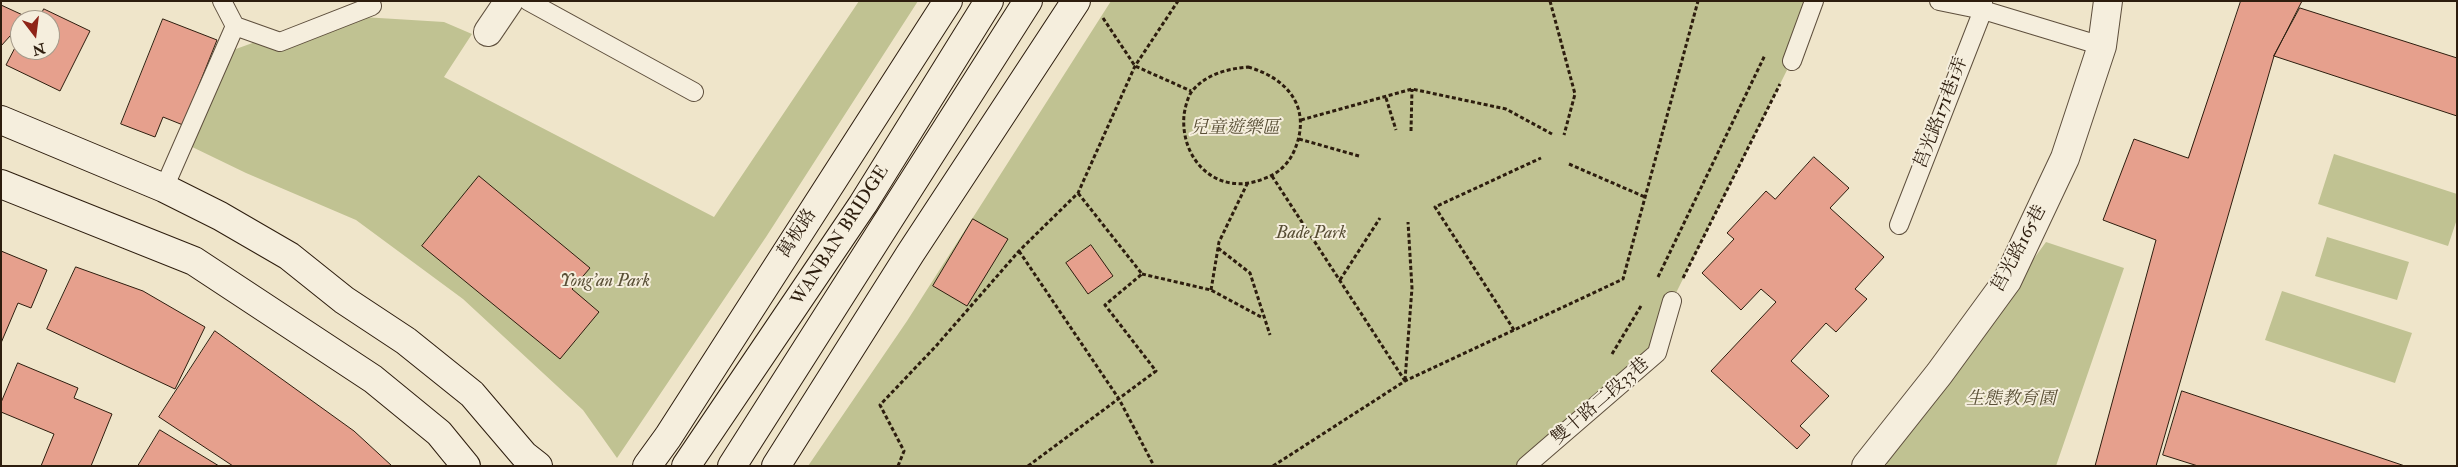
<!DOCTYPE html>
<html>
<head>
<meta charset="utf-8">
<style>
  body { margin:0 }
  #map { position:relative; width:2458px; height:467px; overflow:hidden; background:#efe5ca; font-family:"IM FELL Double Pica",serif }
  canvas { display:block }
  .frame { position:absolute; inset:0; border:2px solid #2d1d0e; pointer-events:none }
  .north { position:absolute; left:10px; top:10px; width:50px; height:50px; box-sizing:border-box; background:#f5eedd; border:1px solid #a59a8a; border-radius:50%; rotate:165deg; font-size:14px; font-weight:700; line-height:20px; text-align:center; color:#2d1d0e }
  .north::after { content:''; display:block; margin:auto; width:18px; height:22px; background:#8f2418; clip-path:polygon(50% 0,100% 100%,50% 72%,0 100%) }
</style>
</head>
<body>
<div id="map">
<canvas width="2458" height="467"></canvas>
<div class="frame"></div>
<div class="north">N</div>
</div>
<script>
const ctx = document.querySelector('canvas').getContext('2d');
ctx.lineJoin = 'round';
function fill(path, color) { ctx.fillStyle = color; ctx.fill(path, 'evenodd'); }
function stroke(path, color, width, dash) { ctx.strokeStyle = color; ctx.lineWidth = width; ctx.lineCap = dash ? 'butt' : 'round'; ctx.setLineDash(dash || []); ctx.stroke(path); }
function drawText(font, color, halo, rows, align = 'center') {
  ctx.font = font + ' "IM FELL Double Pica","Noto Serif TC",serif'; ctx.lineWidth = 4; ctx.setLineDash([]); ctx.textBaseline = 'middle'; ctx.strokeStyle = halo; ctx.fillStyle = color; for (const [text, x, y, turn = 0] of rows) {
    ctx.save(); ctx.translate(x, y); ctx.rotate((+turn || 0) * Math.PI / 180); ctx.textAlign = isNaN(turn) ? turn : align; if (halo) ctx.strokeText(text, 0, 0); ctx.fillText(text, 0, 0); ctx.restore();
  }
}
fill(new Path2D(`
  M859,1H918L766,237L617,458L583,410L463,299L356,220L246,173L186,144L222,54L330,15L444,22L472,34L444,77L714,217Z
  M1111,1H1814L1792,60L1672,301L1657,353L1526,466H808L907,321Z
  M2334,154L2457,194V219L2448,246L2318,204Z
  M2327,237L2409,262L2397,300L2315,276Z
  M2046,242L2124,268L2056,466H1889L1885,463Z
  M2282,291L2412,333L2395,383L2265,340Z`), '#c0c292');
const building = new Path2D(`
  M2241,1H2302L2274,56L2156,466H2095L2156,240L2103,220L2134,139L2188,158Z
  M1,5L27,17L20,20V25L1,46Z
  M2300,8L2457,58V116L2274,56Z
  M44,9L90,31L60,91L6,65L20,38V50H50V20H39Z
  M163,19L217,40L183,125L163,117L155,137L121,124Z
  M1814,157L1849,188L1830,208L1884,257L1855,289L1867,299L1836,332L1826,323L1791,361L1829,396L1800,426L1810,435L1797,449L1711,371L1776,302L1761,289L1741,310L1702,273L1734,239L1727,233L1766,191L1775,199Z
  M479,176L590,268L572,289L599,312L560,359L422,246Z
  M973,219L1008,239L967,306L933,286Z
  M1091,245L1113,276L1088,294L1066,263Z
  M1,251L47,270L31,308L18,303L1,343Z
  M76,267L143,291L205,327L175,389L47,329Z
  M215,331L354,431L392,466H233L159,417Z
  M18,363L78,388L74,398L112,414L91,466H41L54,434L1,412V403Z
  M2182,391L2405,466H2198L2163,455Z
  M160,430L219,466H138Z`);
fill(building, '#e6a08d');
stroke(building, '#2d1d0e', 1);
const lane = new Path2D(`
  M222,1L235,26L280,42L372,6
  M528,1L694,92
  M1939,1L1983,10L2102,46
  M1792,61L1814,1
  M164,188L235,26
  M1899,225L1983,10V1
  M1526,466L1657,353L1672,301`);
const street = new Path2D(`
  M488,32L509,1
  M1866,466L1939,374L2007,281L2065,158L2102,46L2108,1`);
const secondary = new Path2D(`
  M1,120L164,188L220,216L289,256L344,300L406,341L472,394L524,455L538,466
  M1,184L194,261L373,379L439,433L466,466
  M647,466L668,437L948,1
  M686,466L863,204L989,1
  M732,466L1028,1
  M776,466L910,254L1076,1`);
stroke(lane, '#5e4f3d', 20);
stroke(street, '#5e4f3d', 30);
stroke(secondary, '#2d1d0e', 30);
stroke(new Path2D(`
  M1550,1L1575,94L1564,135
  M1103,18L1135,66L1191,91
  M1248,67C1287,78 1312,107 1295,149C1289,164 1278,174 1263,179C1218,197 1180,161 1184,115C1185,108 1188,95 1193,90C1207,74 1227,69 1248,67Z
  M1386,98L1396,130
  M1301,120L1412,89L1506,109L1552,134
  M1411,131L1412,89
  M1299,139L1359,156
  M1569,164L1645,197
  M1272,176L1405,381
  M1218,248L1250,273L1270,335
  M1019,251L1119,399L1154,466
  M1142,274L1211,290L1263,318
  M1658,277L1765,55
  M1683,278L1780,84
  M1340,280L1380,218
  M1211,290L1219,242L1247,184
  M1514,330L1435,207L1541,158
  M1612,354L1641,306
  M1405,380L1412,288L1408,222
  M898,466L904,451L880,405L936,346L1019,251L1078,193L1135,66L1178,1
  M1028,466L1156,371L1105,305L1142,274L1078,193
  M1273,466L1405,381L1623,279L1698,1`), '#2d1d0e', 3, [4, 2.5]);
stroke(lane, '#f5eedd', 18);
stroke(street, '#f5eedd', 28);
stroke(secondary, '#f5eedd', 28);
drawText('18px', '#2d1d0e', '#f5eedd', [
  ["莒光路171巷1弄",1942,113,-69],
  ["萬板路",798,234,-57],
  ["WANBAN BRIDGE",841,236,-57],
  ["莒光路165巷",2020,249,-62],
  ["雙十路二段33巷",1601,402,-41]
]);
drawText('italic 18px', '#594f36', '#f5eedd', [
  ["兒童遊樂區",1235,129],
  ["Bade Park",1311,234],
  ["Yong'an Park",605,282],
  ["生態教育園",2011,400]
]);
</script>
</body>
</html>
